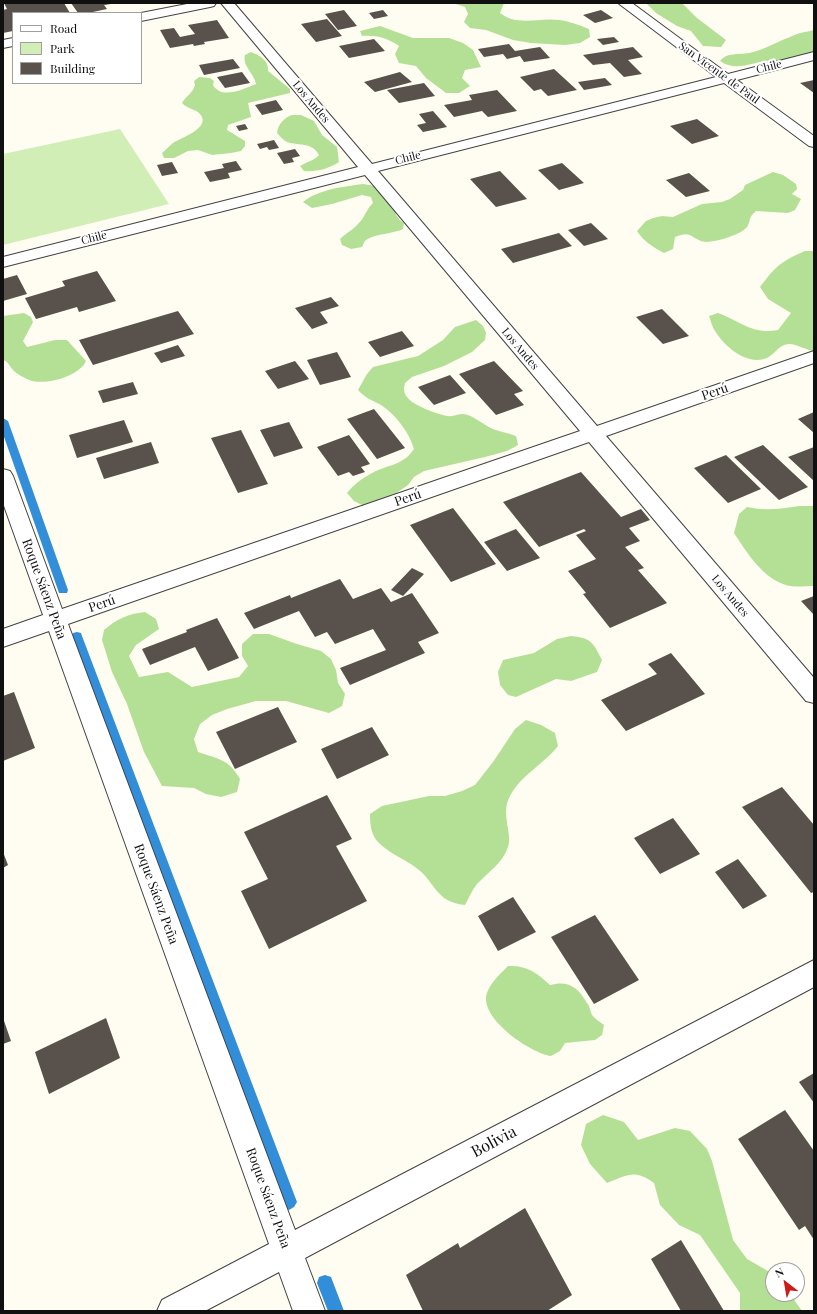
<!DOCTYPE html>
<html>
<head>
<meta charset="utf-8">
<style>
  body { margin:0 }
  #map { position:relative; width:817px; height:1314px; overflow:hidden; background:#fffdf2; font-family:"Playfair Display",serif }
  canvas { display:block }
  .frame { position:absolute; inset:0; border:4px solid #101010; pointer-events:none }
  .legend { position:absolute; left:12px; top:12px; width:130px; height:72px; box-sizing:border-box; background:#fff; border:1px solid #9f9f9f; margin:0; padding:5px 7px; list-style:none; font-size:12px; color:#101010 }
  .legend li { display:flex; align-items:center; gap:8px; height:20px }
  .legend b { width:20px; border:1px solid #9f9f9f }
  .north { position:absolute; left:765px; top:1262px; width:40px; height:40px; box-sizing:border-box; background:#fff; border:1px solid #9f9f9f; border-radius:50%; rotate:329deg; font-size:11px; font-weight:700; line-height:16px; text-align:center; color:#101010 }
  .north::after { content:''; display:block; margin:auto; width:14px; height:18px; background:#cd1b1a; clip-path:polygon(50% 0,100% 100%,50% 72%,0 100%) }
</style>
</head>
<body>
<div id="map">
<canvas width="817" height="1314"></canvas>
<div class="frame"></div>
<ul class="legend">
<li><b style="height:5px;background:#fff"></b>Road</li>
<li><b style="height:11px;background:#d1eeb7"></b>Park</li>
<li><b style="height:11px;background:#59514b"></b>Building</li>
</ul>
<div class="north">N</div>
</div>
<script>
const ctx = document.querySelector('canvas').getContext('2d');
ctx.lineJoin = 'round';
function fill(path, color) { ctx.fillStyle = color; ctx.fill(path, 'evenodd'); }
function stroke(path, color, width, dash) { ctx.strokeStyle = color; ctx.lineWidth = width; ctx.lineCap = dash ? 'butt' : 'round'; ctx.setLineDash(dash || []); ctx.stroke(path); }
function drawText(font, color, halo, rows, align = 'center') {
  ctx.font = font + ' "Playfair Display",serif'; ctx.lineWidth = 4; ctx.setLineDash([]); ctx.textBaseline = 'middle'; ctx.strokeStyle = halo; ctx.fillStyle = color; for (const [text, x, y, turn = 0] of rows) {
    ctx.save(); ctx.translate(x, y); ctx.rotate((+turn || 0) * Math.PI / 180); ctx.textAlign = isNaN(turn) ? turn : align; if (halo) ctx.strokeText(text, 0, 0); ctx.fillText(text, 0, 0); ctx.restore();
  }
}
fill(new Path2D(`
  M120,129L169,204L3,245V154Z`), '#d1eeb7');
fill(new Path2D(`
  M453,3H504L500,13C518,27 538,17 559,20C569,21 579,25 589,29L590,37L580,43L565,45L531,43L513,40L486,30L470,28L464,22L468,14L465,7Z
  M646,3H682L697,18L726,40L721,47L703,46L691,31L677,26L656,13Z
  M380,26L413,38H449L463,43L473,50L481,67L465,70L462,78L470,86L459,93H446L426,78L416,66L399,63L395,54L399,46C388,38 376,35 362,36L360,31Z
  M814,30V52C803,56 790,61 778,61C773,62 769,60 765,61C749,64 734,71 720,61C727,52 739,55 749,53C764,50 776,42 790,37C797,33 806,32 814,30Z
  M251,52C260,56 269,60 268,71L290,89V93L248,103L251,117L228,125L227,130L245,141V146L241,151L231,153L212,155L198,150L188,151L174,158H164L162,153C166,150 169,146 173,143C180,138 212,128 200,114C196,109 187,109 182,103C186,96 193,93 195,85L194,81L199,77L210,78L214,81L213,85C222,100 243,89 256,84C254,73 242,66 245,55Z
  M292,115H301L314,121L322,135L337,147L339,162C328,169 317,172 304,171L300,166C306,162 314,161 319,155C312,142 300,146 287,142C283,140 280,136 277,133C278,124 284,118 292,115Z
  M773,172L783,175L796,184L797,189L792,194L801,199L795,210L788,213L756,211C748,217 751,221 747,227C741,235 709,245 701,241C689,236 690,231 675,237L673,249L664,253C653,247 643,241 637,231L646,221L653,218L662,216L673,217L702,204L722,202L730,199L743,190L745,185Z
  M363,184L375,186C377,192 384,195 389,199C396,208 393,216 404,223L403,229C393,234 372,234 365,241C364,242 363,245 362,247L351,249L342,245L340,239C346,233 353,230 358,224C365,218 366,209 373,203L371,197L362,195L332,204L312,208L303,202C319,189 343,187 363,184Z
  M805,251H814V351C806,350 796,344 790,344C780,343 775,354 767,358C747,366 725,347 715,331C712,327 711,321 709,316L718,313C740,321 753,335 778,330L791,313L768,299L760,287C776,266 780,262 805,251Z
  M24,313L31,317L33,322L23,341L27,347L55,340H67L86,361C79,377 42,387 27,379C23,377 17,374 14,371C9,366 9,362 3,360V316Z
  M476,320L483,326L486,333L485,340L472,352L444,366L412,377L405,383C404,388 403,392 407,397C412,405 439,415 448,416C453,417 458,414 463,414C474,415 483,425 493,429C501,432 508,433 516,436L518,445L507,451L485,457L424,471L414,477L408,485L388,499L364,506L354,501L347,493C354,484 364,477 374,472C391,464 403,465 414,449C409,432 396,415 381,405C372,400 365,398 358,390L367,374L373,367L418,356L443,340L455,327Z
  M799,506H814V586C805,586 792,588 783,584C761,576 746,551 734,533L739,514L747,507C765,511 781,509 799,506Z
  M145,612L156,619L159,629L136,645L129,656L139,677L168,672L192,687L239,677L248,666L242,656V644L253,634H269L297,644L321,651L331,659L336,670L338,683L345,694L342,706L329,713L286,701H256L227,709L212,715L200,724L194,739L198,752C218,759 229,759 240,779L237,792L221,797L206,794L194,788L162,786L144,752L127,704L112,672L102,640L104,630C117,619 127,614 145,612Z
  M571,636C591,638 593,642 602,660L597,672L571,681L556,679L516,697L508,695L500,685L498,672L503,660L534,653L557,639Z
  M526,720L541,725L555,733L558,746C544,764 521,775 510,796C500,814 513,834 508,847C502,864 489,871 477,884C472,890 469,898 465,905C434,902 436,881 415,867C404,859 389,853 379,843C371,835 370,825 370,814L382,806L429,796H445L462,791L475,785L493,762L515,729Z
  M508,966C527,965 537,973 550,985C568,980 578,987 587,1003C590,1006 590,1011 592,1015C595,1019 600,1022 604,1025L602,1035L595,1040L565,1043L560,1051L551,1056C531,1053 485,1022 486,998C487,986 500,974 508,966Z
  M603,1115L624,1122L638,1140L675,1128L690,1131L707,1149L712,1161L733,1240L747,1259L768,1271L773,1276V1294H790L802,1311H740V1293L700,1235L679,1225L660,1205L654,1183C634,1169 628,1175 607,1183L590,1164L581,1145L586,1124Z`), '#b3e095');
fill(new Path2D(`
  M3,418L8,421L68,590L67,593H59L58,590L3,434Z
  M77,632L81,633L82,636L297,1202L294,1207L289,1210L284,1207L281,1202L72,636L73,633Z
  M325,1275L331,1277L344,1311H328L317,1283L319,1277Z`), '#328ed9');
fill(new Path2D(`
  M4,3H64L70,13H13V31L3,33V10L7,9Z
  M71,3H111V4L104,5L107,9L88,13H78Z
  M344,10L357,26L338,30L325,14Z
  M383,10L388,16L374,19L369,13Z
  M601,10L613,18L595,23L583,15Z
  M327,19L342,36L316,42L301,24Z
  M217,20L229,38L204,42L205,44L194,46L193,44L170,48L160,30L174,28L180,37L195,34L188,25Z
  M614,37L619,42L603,45L597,39Z
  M374,39L385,51L349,58L339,46Z
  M509,44L515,51L540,47L550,58L524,62L520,56L507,59L503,54L484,57L478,49Z
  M633,47L643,57L628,60L642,74L624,77L610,63L593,65L583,55Z
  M233,59L240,68L204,75L199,65Z
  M554,69L577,90L548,96L541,89L534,91L520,77Z
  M242,72L250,83L225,88L217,77Z
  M400,72L412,82L375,92L364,82Z
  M605,78L612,85L584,90L578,82Z
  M814,80V93L800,83Z
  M424,83L435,96L399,103L387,90Z
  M497,90L517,111L488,117L482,111L454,117L444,105L472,100L469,95Z
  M276,100L283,110L262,115L255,105Z
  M433,111L447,127L423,132L417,125L426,123L419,114Z
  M697,119L719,136L692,144L670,126Z
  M245,124L248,129L239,131L236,126Z
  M274,140L279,148L269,150L267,147L260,149L257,144Z
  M295,149L300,156L292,158L294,162L284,164L277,153Z
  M236,161L242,170L228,173L230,178L210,182L204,172L224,168L222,164Z
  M172,162L178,173L162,176L157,165Z
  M562,163L584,183L559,190L538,170Z
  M500,171L527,199L496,207L470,179Z
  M689,173L710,191L686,197L666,180Z
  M591,223L608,239L584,246L568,230Z
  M559,233L572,246L513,263L501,249Z
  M97,271L116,301L79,312L77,307L36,319L25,298L65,286L62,281Z
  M17,275L27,294L3,301V279Z
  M331,297L339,306L320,312L328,323L312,329L295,308Z
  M662,309L689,336L663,344L636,317Z
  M178,311L194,334L93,365L79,340Z
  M402,331L414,346L380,357L368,342Z
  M178,345L185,356L161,363L154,353Z
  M337,352L351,377L320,385L307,360Z
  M295,361L309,379L278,389L265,371Z
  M494,361L523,391L514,394L524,405L496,415L459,374Z
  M450,375L466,393L434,405L418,387Z
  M133,382L138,394L103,403L98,391Z
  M374,409L405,448L377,459L347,419Z
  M814,412V433L798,419Z
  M124,420L133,442L77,458L69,435Z
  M289,422L303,448L274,457L260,430Z
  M241,430L268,484L238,493L211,438Z
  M349,435L370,464L361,467L365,472L353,476L349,472L338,476L317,447Z
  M151,442L159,463L104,479L96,458Z
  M763,445L808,487L779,500L734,457Z
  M814,447V481L788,457Z
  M726,455L761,489L728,503L694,468Z
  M581,472L621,517L641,509L650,520L629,528L640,541L625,547L644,568L638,570L667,603L610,628L583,594L586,593L568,571L596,559L576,535L586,531L584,529L539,547L503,502Z
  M453,508L496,564L451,582L410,525Z
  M516,529L540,558L507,571L484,542Z
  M412,568L424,574L403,596L391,590Z
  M340,579L353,599L381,588L391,602L412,593L439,633L418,642L425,653L350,685L340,668L386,650L373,629L335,644L327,632L315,637L299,611L254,629L244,613L290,595L291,598Z
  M814,596V615L801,601Z
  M217,618L239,658L208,671L195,647L150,665L142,649L187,632L186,630Z
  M671,653L705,694L626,731L601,700L657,674L648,664Z
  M14,692L35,748L3,761V696Z
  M278,707L297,742L235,769L216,732Z
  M372,727L389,755L337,779L321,749Z
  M782,787L814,825V892L811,893L742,807Z
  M327,795L352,839L336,846L367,901L269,949L241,891L268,879L244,832Z
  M673,818L700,854L660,874L634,838Z
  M3,852L8,865L3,868Z
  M738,859L767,896L743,909L715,872Z
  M513,897L536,932L498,951L478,916Z
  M595,915L639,980L594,1004L551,937Z
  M3,1018L11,1041L3,1044Z
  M106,1018L120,1058L49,1094L35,1052Z
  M814,1073V1103L799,1082Z
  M785,1110L814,1151V1240L805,1226L799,1230L738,1139Z
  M525,1208L572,1295L547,1311H423L406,1275L458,1243L460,1248Z
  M681,1240L724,1311H681L651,1259Z`), '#59514b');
const minor = new Path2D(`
  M192,3H216L214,6L210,7L141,21V13Z
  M221,3H234L372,164L716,77L618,3H632L728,74L814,52V60L737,80L814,136V147L809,146L724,83L378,171L597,426L814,351V363L606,436L814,678V703L806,701L589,442L68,624L295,1230L814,960V987L305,1258L325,1311H293L279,1272L205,1311H157L162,1300L269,1244L49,631L3,647V629L43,615L3,503V469L10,471L13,476L62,609L580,431L365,175L3,267V257L358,167Z
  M13,38V46L3,48V40Z`);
stroke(minor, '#434343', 2);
fill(minor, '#fff');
drawText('11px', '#101010', '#fff', [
  ["Chile",769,67,-14],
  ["San Vicente de Paul",719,73,36],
  ["Los Andes",311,102,50],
  ["Chile",408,158,-14],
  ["Chile",94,238,-14],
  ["Los Andes",520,349,50],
  ["Los Andes",730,596,50]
]);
drawText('13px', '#101010', '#fff', [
  ["Perú",715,392,-19],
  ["Perú",408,498,-19],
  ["Roque Sáenz Peña",44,589,70],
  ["Perú",102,604,-19],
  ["Roque Sáenz Peña",156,894,70],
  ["Roque Sáenz Peña",268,1198,70]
]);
drawText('16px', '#101010', '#fff', [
  ["Bolivia",494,1142,-28]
]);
</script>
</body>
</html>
